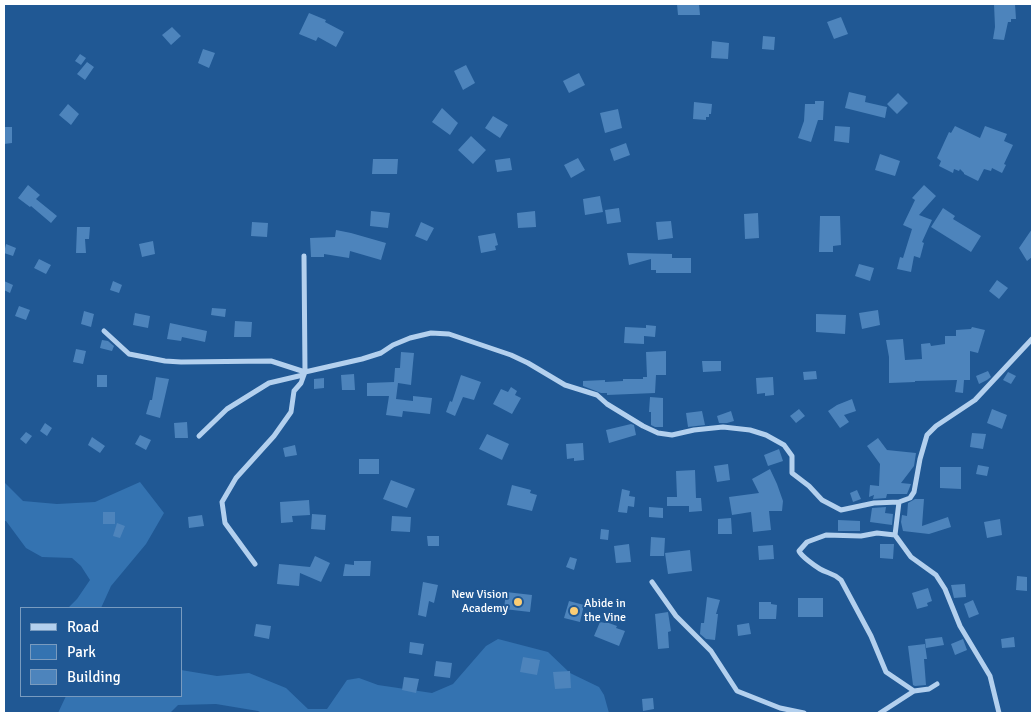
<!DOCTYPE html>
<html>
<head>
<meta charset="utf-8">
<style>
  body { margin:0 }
  #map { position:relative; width:1036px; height:717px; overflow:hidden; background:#205894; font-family:Signika,sans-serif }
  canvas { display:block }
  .frame { position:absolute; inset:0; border:5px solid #fff; pointer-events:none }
  .legend { position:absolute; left:20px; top:607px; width:162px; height:90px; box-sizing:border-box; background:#205894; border:1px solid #799bbf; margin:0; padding:6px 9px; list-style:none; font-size:15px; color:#fff }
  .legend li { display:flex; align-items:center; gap:10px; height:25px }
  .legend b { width:25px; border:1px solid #799bbf }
</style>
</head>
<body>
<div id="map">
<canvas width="1036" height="717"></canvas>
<div class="frame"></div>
<ul class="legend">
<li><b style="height:6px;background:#b3d0ee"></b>Road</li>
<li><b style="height:14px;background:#3473b1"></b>Park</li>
<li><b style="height:14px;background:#4d84bc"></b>Building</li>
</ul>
</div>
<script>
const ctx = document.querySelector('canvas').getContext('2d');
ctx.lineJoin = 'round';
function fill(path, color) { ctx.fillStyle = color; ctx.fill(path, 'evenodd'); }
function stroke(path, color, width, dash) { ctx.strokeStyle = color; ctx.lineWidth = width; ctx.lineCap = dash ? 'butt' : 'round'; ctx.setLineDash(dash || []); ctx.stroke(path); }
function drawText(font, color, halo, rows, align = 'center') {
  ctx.font = font + ' Signika,sans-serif'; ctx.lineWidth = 4; ctx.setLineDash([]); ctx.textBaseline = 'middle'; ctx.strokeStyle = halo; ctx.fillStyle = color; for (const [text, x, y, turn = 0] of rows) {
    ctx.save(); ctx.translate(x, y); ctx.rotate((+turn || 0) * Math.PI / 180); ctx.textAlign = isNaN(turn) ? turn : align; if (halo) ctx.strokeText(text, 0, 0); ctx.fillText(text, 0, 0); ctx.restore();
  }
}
fill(new Path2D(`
  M4,482L23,501L57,504L95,502L140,482L164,513L146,544L111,586L101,608H68L77,599L90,580L81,566L72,558L42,557L26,548L6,521H4Z
  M498,639L548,652L570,673L599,687L604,695L609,713H262L258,711L216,704L178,705L170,713H58L66,696H181V670L217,676L249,673L286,688L308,709H327L347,680L359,678L378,685L432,693L453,684L486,646Z`), '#3473b1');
fill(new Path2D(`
  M677,4H699L700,15H678Z
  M994,4H1015L1016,19H1011V22H1008L1004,40L993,39L995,27Z
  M309,13L326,20L325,22L344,32L336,47L318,37L316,41L299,34Z
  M841,17L848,34L834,39L827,22Z
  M172,27L181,36L171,45L162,35Z
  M763,36L775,37L774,50L762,49Z
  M712,41L729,43L728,59L711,58Z
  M203,49L215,53L209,68L198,63Z
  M80,54L86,58L81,65L75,61Z
  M87,62L94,67L85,80L77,74Z
  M466,65L475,83L463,90L454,71Z
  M579,73L585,85L569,93L563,81Z
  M849,92L866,96L865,102L887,107L885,118L845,108Z
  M898,93L908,103L897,114L887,104Z
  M815,101H824L823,120H818L811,142L798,138L804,121L805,104H815Z
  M694,102L712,104L711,114H709V117H706V120L693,119Z
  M68,104L79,114L71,125L59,115Z
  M442,108L458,123L450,135L432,122Z
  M618,109L622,128L605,133L600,113Z
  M493,116L508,125L500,138L485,128Z
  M835,126L850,127L849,143L834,141Z
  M955,126L980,138L985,126L1007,134L1004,141L1013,145L1004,164L1006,165L1002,173L992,168L991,171L984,169L978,181L964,174V173L960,169L959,171L954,169L953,173L939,166L941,161L937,158L949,132L951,133Z
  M4,127H12V143L4,144Z
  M471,136L486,150L473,164L458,150Z
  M626,143L630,155L614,161L610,149Z
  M880,154L900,161L895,176L875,170Z
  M510,158L512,170L497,172L495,160Z
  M578,158L585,170L571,178L564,165Z
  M373,159H398L397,174H372Z
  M28,185L40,195L36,199L57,216L51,223L31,206L30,207L18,198Z
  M924,185L936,196L919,215L932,220L922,242L924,243L920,258L914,256L911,272L897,269L900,257L903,258L912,229L903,225L915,200L912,198Z
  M600,196L603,212L585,215L583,199Z
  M619,208L621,222L607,224L605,210Z
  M943,208L955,216L953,219L981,236L971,252L931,227Z
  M371,211L390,213L388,228L370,226Z
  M535,211L536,227L518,228L517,213Z
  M758,213L759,238L745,239L744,214Z
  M820,216H840L841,245L833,246V252H819Z
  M671,221L673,238L658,240L656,222Z
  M252,222L268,223L267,237L251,236Z
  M421,222L434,228L427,241L415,236Z
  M77,227H90L89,239H85L86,253H76Z
  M1032,229V257L1027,261L1019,248Z
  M336,230L351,233L386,243L381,260L350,251L349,258L324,254V257H311L310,238L335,237Z
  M495,233L498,245L495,246L496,250L481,253L478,236Z
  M153,241L155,254L142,257L139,244Z
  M6,244L16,248L13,256L4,253Z
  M627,253L672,254V258H691V273H656V270H651V259L629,265Z
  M39,259L51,265L46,274L34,268Z
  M859,264L874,268L870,281L855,276Z
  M997,280L1008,288L999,299L989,291Z
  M4,281L13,285L10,293L4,290Z
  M113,281L122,285L119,293L110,290Z
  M19,306L30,310L26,320L15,316Z
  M212,308L226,309L225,317L211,315Z
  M878,310L880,325L862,329L859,313Z
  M84,311L94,314L91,327L81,324Z
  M135,313L150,316L148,328L133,325Z
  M816,314L846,315L845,334L816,332Z
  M235,321L252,322L251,337H234Z
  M170,323L207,331L205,342L182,337L181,341L167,339Z
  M646,325L656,326L655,337L644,336V344L624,343L625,327L646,328Z
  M972,327L985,330L978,353L970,351V380H964L963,393L955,392L957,380L915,381V382L889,383V357L886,340L903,339L905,360L922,359L921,344L930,343L931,346L945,344V336H956V330L971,329Z
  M102,340L108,341L114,346L112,351L100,348Z
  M76,349L86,351L83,364L73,362Z
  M666,351V375H656L655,393L607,395V393H601L583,386V381L605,380V382L623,381V379H643V377H647L646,352Z
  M401,352L414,353L413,363L411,385L398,383L396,399L413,401V396L432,398L430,414L403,411L402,417L386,415L389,396H367V383L394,382L395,368H400Z
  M702,361H721V371L703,372Z
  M816,371L817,379L804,380L803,372Z
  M988,371L991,377L987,380L979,384L976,376Z
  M1008,372L1016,376L1011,384L1003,380Z
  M354,374L355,390H342L341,375Z
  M97,375H107V387H97Z
  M461,375L481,382L474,400L463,397L455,416L446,412L450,401L452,402Z
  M156,377L169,379L160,418L146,414L150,400H152Z
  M773,377L774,395L765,396V393L757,394L756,378Z
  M324,378V388L314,389V379Z
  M511,387L517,391L515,395L521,398L512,414L493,404L501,389L508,392Z
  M650,397L663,398V427H655L651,425V412H649Z
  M852,399L856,411L844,415L849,422L840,428L828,411L837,405Z
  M799,409L805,416L796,423L790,416Z
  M992,409L1007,415L1002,429L987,423Z
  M702,411L705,425L688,427L686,413Z
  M731,411L734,421L727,423H719L717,416Z
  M187,422L188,438H175L174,423Z
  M45,423L52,428L47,436L40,431Z
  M631,424L634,425L636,435L609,443L606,430Z
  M26,432L32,436L26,444L20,439Z
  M972,433L986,434L983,449L970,447Z
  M487,434L509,444L502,460L479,449Z
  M140,435L151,440L146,450L135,444Z
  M92,437L105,446L100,453L88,445Z
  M878,438L887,450L916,453L914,466L901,483L911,484L907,494H887L886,498L873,499L874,495L869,497L870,485L879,486L880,464L867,446Z
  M583,443L584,460L574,461V458L567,459L566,444Z
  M295,445L297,455L285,457L283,448Z
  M779,449L783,461L768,466L764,455Z
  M359,459H379V474H359Z
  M728,464L730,480L717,482L714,466Z
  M978,465L989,467L987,476L976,474Z
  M940,467H961V489L940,488Z
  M770,469L777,484L783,501L782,511H769L771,530L753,532L751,512L732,515L729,497L759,493L752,479Z
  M695,470L696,498H701L702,511L689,512V506H667V497H677L676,471Z
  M391,480L415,489L407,508L383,499Z
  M512,485L531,490L530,493L537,495L532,511L507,505Z
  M622,489L630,491L629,496L635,497L634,507L628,506L627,513L618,512Z
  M857,490L861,499L853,502L850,493Z
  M915,499H924L922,526L948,517L951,527L929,534L903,531L901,522L902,515L907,516L908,503Z
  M309,500L310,515L292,516L293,522L281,523L280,502Z
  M649,507L663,508V518L649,517Z
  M886,507L885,513L893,514L892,525L870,522L872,508Z
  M103,512H115V524H103Z
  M312,514L326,515L325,530L311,529Z
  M202,515L204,526L189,528L188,517Z
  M392,516L411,517L410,532L391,531Z
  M731,518L732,534H718V519Z
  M1000,519L1002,535L987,538L984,522Z
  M838,520L860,521V531H838Z
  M117,523L125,526L120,538L113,536Z
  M601,529L609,530L608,540L600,539Z
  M427,536H439V546H428Z
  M651,537L665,538L664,556H650Z
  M629,544L631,562L616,563L614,546Z
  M880,544H894L893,559L880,558Z
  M773,545L774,559L759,560L758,546Z
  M690,550L692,571L668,574L665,553Z
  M315,556L330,563L321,582L300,573L299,586L277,584L279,564L310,567Z
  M570,557L577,559L574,570L566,567Z
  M354,561H371L370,576H343L345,564L354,565Z
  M1017,576L1027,577V591L1016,590Z
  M423,582L438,585L434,603L429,601L426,617L418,615Z
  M965,584L966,597L954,598L951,585Z
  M928,588L932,601L927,603L928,606L917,609L912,593Z
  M506,592L532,595L530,612L504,609Z
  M707,597L720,600L716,614H718L715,640L706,639L700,634L701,623H704Z
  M798,598H823V617H798Z
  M973,600L979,614L969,618L964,604Z
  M569,601L584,605L580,622L564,618Z
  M759,602H771V604L777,605L776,619H759Z
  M668,612L671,631L668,632L669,648L658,649L655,614Z
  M600,622L605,623L606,622L617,626L616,628L625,631L619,646L594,636Z
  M749,623L751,634L738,636L737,625Z
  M256,624L271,626L269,639L254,636Z
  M942,637L944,645L926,648L925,639Z
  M1014,637L1015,647L1002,648L1001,639Z
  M963,639L967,650L955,655L951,644Z
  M410,642L424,644L422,655L409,653Z
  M925,644L927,659H924L926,685L915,686L913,685L908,646Z
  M523,657L540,660L537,675L520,672Z
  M436,661L452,663L450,678L434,676Z
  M570,671L571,688L555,689L553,672Z
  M404,677L419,679L416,693L402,690Z
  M653,698L654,709L643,711L642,699Z`), '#4d84bc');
stroke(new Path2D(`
  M104,331L129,354L165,361L181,362L271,361L305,372L362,359L381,353L393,345L410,338L431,333L449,334L511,355L528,363L565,385L597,395L607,404L643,426L658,433L672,435L694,430L723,427L750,430L766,435L784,445L792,456V473L809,486L822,500L841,510L874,503L899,502
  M199,436L227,409L269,383L303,375
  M895,535L877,533L861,536L826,535L807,542L799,551C801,556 815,566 820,569C828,574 832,572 841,580L871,636L886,672L914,691
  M255,564L225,523L222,502L236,478L274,436L291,412L294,391L301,383L305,372L304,256
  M652,582L676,616L711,651L737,691L780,708L804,713
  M880,713L914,691L929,689L937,684
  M999,713L990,676L960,626L945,589L936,575L911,557L895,535L899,502L910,498L914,492L920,459L927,435L936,426L975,400L1032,339`), '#b3d0ee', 5);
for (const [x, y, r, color] of [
  [518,602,5,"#fbcd74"],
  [574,611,5,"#fbcd74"]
]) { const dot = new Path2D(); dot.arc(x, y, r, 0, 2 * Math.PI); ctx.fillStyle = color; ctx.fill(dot); stroke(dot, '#205894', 2); }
drawText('12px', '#fff', '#205894', [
  ["New Vision",508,595],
  ["Academy",508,609],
  ["Abide in",584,604,"left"],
  ["the Vine",584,618,"left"]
], 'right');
</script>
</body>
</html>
